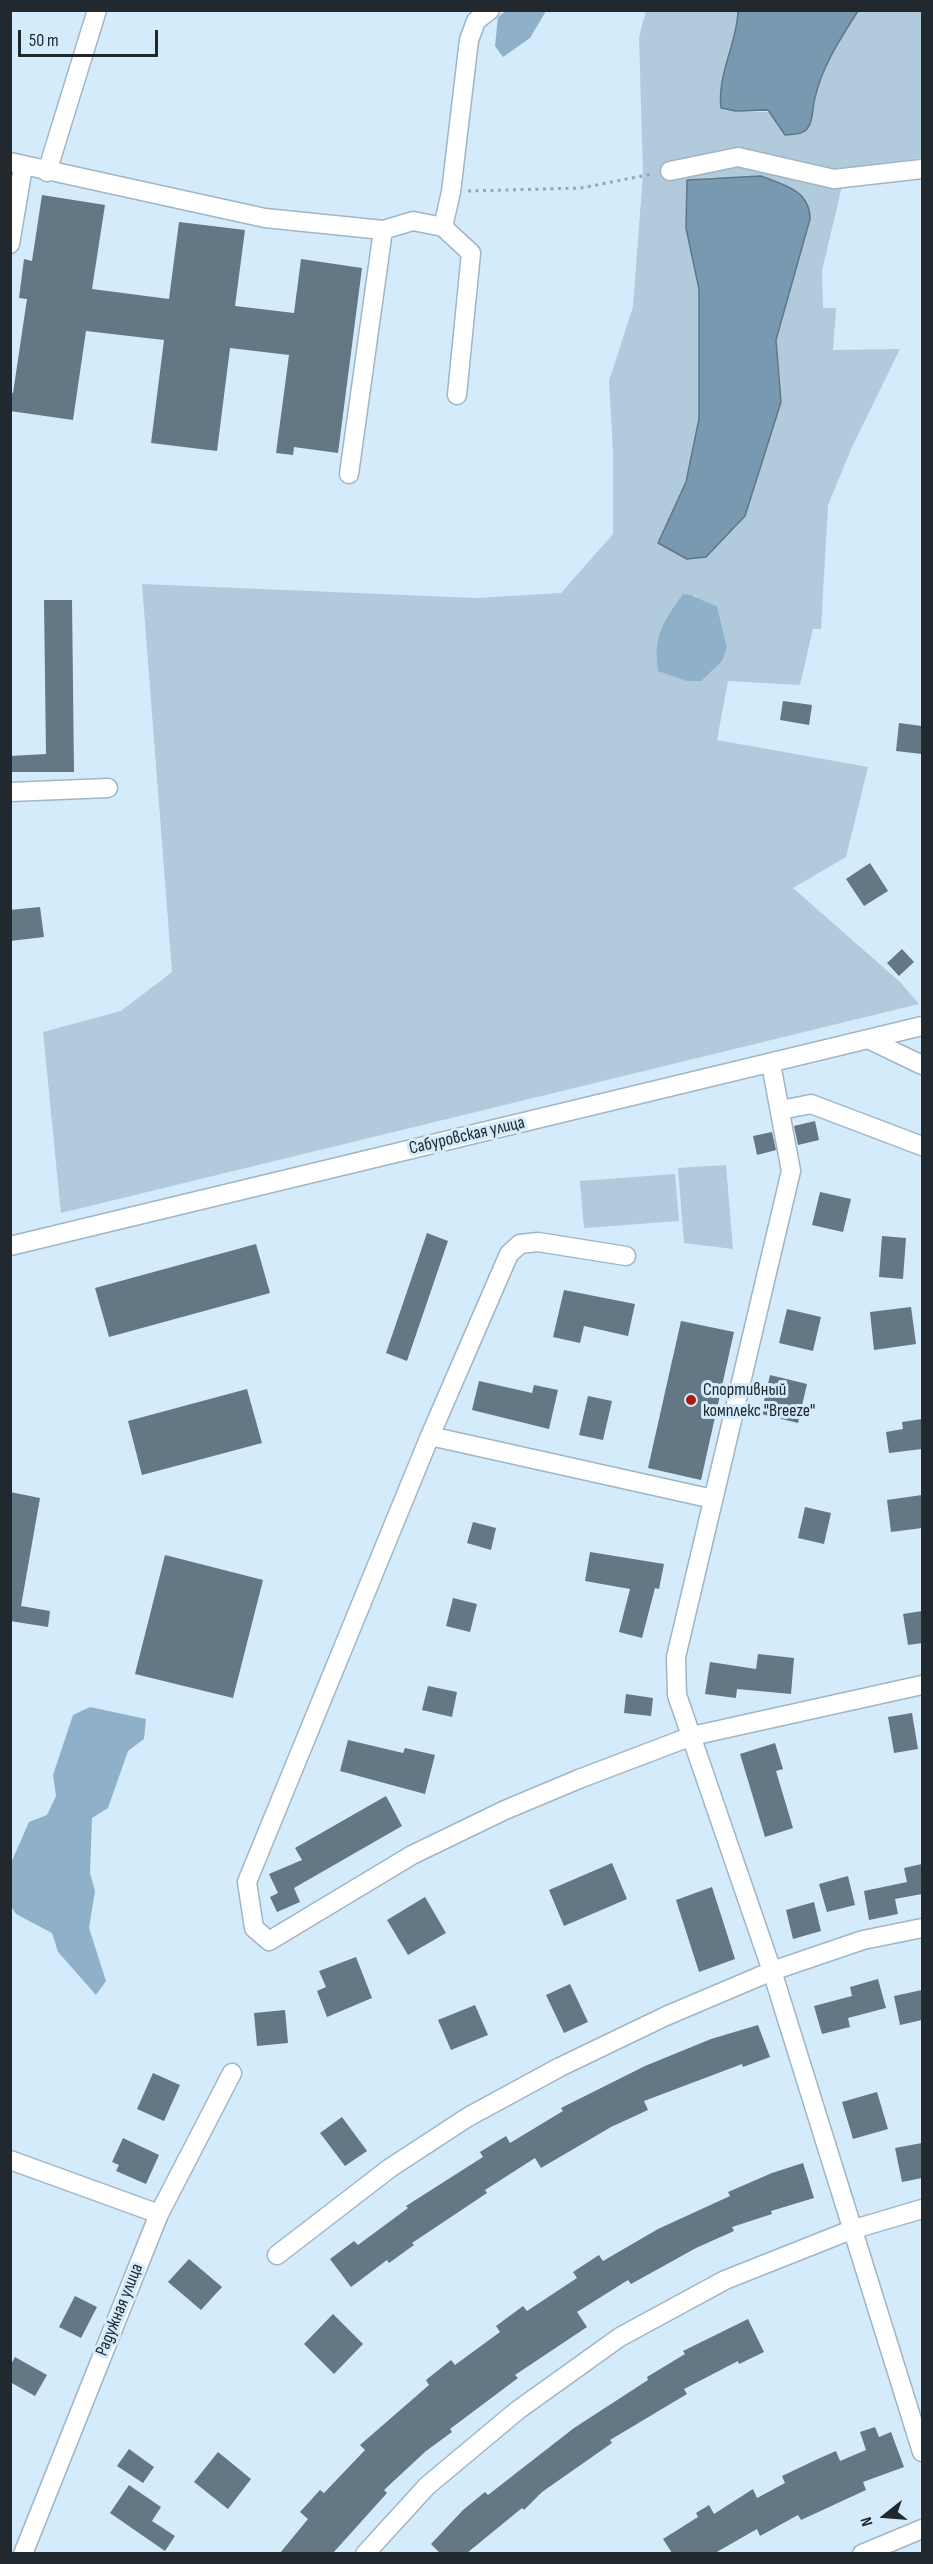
<!DOCTYPE html>
<html>
<head>
<meta charset="utf-8">
<style>
  body { margin:0 }
  #map { position:relative; width:933px; height:2564px; overflow:hidden; background:#d4ebfb; font-family:"Sofia Sans Condensed",sans-serif }
  canvas { display:block }
  .frame { position:absolute; inset:0; border:12px solid #21292f; pointer-events:none }
  .north { position:absolute; left:855px; top:2486px; width:60px; height:60px; -webkit-text-stroke:4px #d4ebfb; paint-order:stroke; rotate:253deg; font-size:16px; font-weight:700; line-height:24px; text-align:center; color:#21292f }
  .north::after { content:''; display:block; margin:auto; width:21px; height:27px; background:#21292f; clip-path:polygon(50% 0,100% 100%,50% 72%,0 100%) }
  .scale { position:absolute; left:18px; top:30px; width:140px; height:27px; box-sizing:border-box; border:3px solid #21292f; border-top:0; padding-left:8px; font-size:18px; line-height:21px; white-space:nowrap; color:#21292f; -webkit-text-stroke:4px #d4ebfb; paint-order:stroke }
</style>
</head>
<body>
<div id="map">
<canvas width="933" height="2564"></canvas>
<div class="frame"></div>
<div class="north">N</div>
<div class="scale">50 m</div>
</div>
<script>
const ctx = document.querySelector('canvas').getContext('2d');
ctx.lineJoin = 'round';
function fill(path, color) { ctx.fillStyle = color; ctx.fill(path, 'evenodd'); }
function stroke(path, color, width, dash) { ctx.strokeStyle = color; ctx.lineWidth = width; ctx.lineCap = dash ? 'butt' : 'round'; ctx.setLineDash(dash || []); ctx.stroke(path); }
function drawText(font, color, halo, rows, align = 'center') {
  ctx.font = font + ' "Sofia Sans Condensed",sans-serif'; ctx.lineWidth = 6; ctx.setLineDash([]); ctx.textBaseline = 'middle'; ctx.strokeStyle = halo; ctx.fillStyle = color; for (const [text, x, y, turn = 0] of rows) {
    ctx.save(); ctx.translate(x, y); ctx.rotate((+turn || 0) * Math.PI / 180); ctx.textAlign = isNaN(turn) ? turn : align; if (halo) ctx.strokeText(text, 0, 0); ctx.fillText(text, 0, 0); ctx.restore();
  }
}
fill(new Path2D(`
  M646,11H738C737,44 717,74 721,108C750,114 784,111 813,113C817,76 839,41 858,11H922V158L846,169L822,271L823,308H836L833,350L900,349L852,447L828,505L821,629H813L800,685L728,681L717,740L868,767L846,857L793,888L900,982L919,1004L61,1213L43,1032L121,1011L172,972L142,584L476,598L561,593L613,534V451L609,381L633,307L643,173L639,37ZM714,177L810,219L776,340L781,402L745,516L659,543L686,482L699,419V289L686,228L687,180ZM693,594L704,602L717,606L727,647Z
  M726,1165L733,1249L684,1243L678,1168Z
  M675,1174L679,1221L584,1228L580,1181Z`), '#b1cadc');
fill(new Path2D(`
  M506,11H546L530,38L503,57L495,46L498,17Z
  M683,594C696,594 704,603 717,606L727,647L722,661L701,681H687L658,671C653,636 663,622 683,594Z
  M90,1707L146,1719L144,1739L128,1751L108,1808L92,1818L90,1873L95,1891L89,1928L106,1981L96,1995L58,1952L52,1933L16,1914L11,1906V1863L29,1822L47,1815L56,1796L53,1775L73,1715Z`), '#8fb0c9');
const water = new Path2D(`
  M738,11H858C842,36 822,66 815,98C812,108 814,120 807,129C802,135 793,134 785,135L768,110L736,111L721,108C717,74 737,44 738,11Z
  M761,176C784,185 810,190 810,219L776,340L781,402L745,516L706,557L687,559L658,543L686,482L699,419V289L686,228L687,180Z`);
fill(water, '#7899b0');
stroke(water, '#5e7789', 1.5);
fill(new Path2D(`
  M42,195L105,205L92,289L169,299L179,222L245,230L235,306L294,313L301,259L362,268L338,453L294,447L293,455L276,453L289,355L230,348L217,451L151,443L164,340L86,331L73,420L10,411V393H13L27,299L19,298L24,259L32,261Z
  M44,600H72L74,772H10V756L46,754Z
  M783,701L812,705L809,725L780,720Z
  M899,723L922,726V754L896,751Z
  M870,863L888,891L864,906L846,879Z
  M40,907L44,937L10,941V910Z
  M902,949L914,962L899,976L887,963Z
  M815,1121L819,1140L798,1145L794,1126Z
  M772,1132L776,1150L757,1155L753,1136Z
  M820,1192L851,1199L843,1232L812,1225Z
  M427,1233L448,1241L407,1361L386,1353Z
  M882,1236L906,1238L903,1279L879,1277Z
  M256,1244L270,1293L109,1337L95,1288Z
  M564,1290L635,1304L628,1336L584,1326L580,1343L553,1337Z
  M911,1307L916,1344L874,1350L870,1312Z
  M787,1309L821,1317L813,1351L779,1343Z
  M681,1321L734,1332L701,1480L648,1468Z
  M770,1375L807,1384L798,1423L761,1414Z
  M479,1381L532,1393L534,1385L558,1390L549,1429L472,1410Z
  M247,1389L262,1443L142,1475L128,1421Z
  M588,1396L612,1401L603,1440L579,1435Z
  M922,1419V1449L889,1453L886,1432L903,1429L902,1422Z
  M10,1492L40,1498L21,1606L50,1611L48,1627L10,1621Z
  M922,1495V1528L891,1532L887,1500Z
  M805,1507L831,1513L824,1544L798,1538Z
  M473,1522L496,1528L491,1550L467,1543Z
  M590,1552L664,1564L659,1589L655,1588L642,1638L619,1632L630,1589L585,1581Z
  M165,1555L263,1580L233,1698L135,1674Z
  M453,1598L477,1604L470,1632L446,1626Z
  M922,1611V1643L908,1645L903,1614Z
  M758,1654L794,1658L791,1694L737,1689L736,1698L705,1694L710,1662L756,1669Z
  M428,1686L457,1692L452,1717L422,1710Z
  M626,1694L653,1698L651,1716L624,1713Z
  M912,1713L918,1749L894,1753L888,1717Z
  M348,1740L403,1753L405,1748L435,1755L425,1794L340,1771Z
  M775,1743L783,1769L776,1771L793,1828L765,1837L740,1754Z
  M386,1796L402,1826L294,1888L300,1902L277,1912L270,1897L278,1893L269,1874L302,1860L295,1848Z
  M612,1863L627,1899L564,1926L549,1890Z
  M922,1864V1894L895,1899L898,1914L869,1920L864,1891L907,1882L904,1868Z
  M848,1876L855,1905L827,1912L819,1884Z
  M712,1887L735,1959L699,1972L676,1900Z
  M425,1897L446,1933L408,1955L387,1920Z
  M814,1902L821,1931L793,1939L786,1910Z
  M356,1957L372,1998L327,2017L317,1991L326,1987L319,1971Z
  M878,1979L886,2008L848,2018L850,2027L822,2034L814,2006L852,1996L850,1987Z
  M570,1984L588,2022L564,2033L546,1995Z
  M922,1990V2020L900,2025L894,1996Z
  M475,2005L488,2035L451,2050L438,2020Z
  M285,2010L288,2043L257,2046L254,2013Z
  M758,2025L770,2057L743,2067L742,2064L644,2101L648,2110L611,2127L541,2168L535,2158L485,2190L487,2193L412,2243L414,2245L389,2263L387,2260L351,2287L330,2259L354,2241L358,2245L408,2208L406,2206L483,2157L480,2152L506,2136L510,2143L563,2111L561,2108L645,2066L711,2039Z
  M153,2073L180,2085L164,2121L137,2109Z
  M877,2092L888,2129L853,2139L842,2102Z
  M342,2117L367,2151L345,2166L320,2133Z
  M123,2138L159,2155L146,2184L116,2171L119,2165L112,2162Z
  M922,2143V2178L902,2182L895,2148Z
  M803,2163L814,2198L771,2211L772,2214L732,2227L734,2231L696,2248L631,2284L628,2280L577,2312L587,2327L515,2375L518,2378L450,2429L452,2432L426,2451L384,2490L387,2493L333,2553H280L308,2519L300,2512L320,2490L324,2493L365,2450L360,2445L429,2385L426,2380L451,2360L455,2365L500,2332L496,2326L523,2306L527,2311L577,2278L573,2272L599,2255L603,2261L658,2229L730,2196L728,2192L772,2173Z
  M189,2259L222,2287L201,2310L168,2282Z
  M75,2296L97,2307L81,2338L59,2327Z
  M333,2314L363,2344L334,2374L304,2344Z
  M748,2319L764,2352L739,2364L738,2361L684,2389L687,2394L610,2440L612,2443L542,2492L524,2510L522,2508L467,2553H440L431,2544L463,2510L485,2492L488,2495L574,2428L648,2380L647,2377L685,2354L683,2351Z
  M15,2357L47,2375L35,2396L10,2382V2366Z
  M875,2427L879,2437L891,2432L904,2467L863,2482L866,2490L801,2520L798,2515L760,2536L757,2529L715,2553H672L663,2539L698,2517L696,2513L709,2505L714,2514L753,2489L757,2498L785,2483L782,2476L820,2458L836,2451L840,2461L866,2450L860,2432Z
  M129,2449L154,2467L143,2483L117,2466Z
  M218,2452L251,2479L228,2509L194,2482Z
  M129,2485L161,2507L152,2521L175,2536L165,2551L110,2513Z`), '#637785');
const minor = new Path2D(`
  M10,162L265,218L383,230L413,221L443,227L471,253L457,395
  M670,171L738,157L834,179L922,169
  M47,172L97,10
  M443,227L451,192L469,40L476,21L490,10
  M10,244L23,167
  M349,474L383,230
  M10,792L108,788
  M870,1040L922,1065
  M771,1064L791,1171L676,1657L677,1695L772,1971L922,2452
  M781,1110L811,1104L922,1146
  M10,1246L922,1026
  M430,1436L509,1254L520,1244L538,1242L626,1256
  M713,1499L430,1436L247,1882L254,1928L269,1941L412,1855L505,1810L579,1779L692,1736L922,1685
  M10,2160L159,2214
  M277,2255L390,2168L468,2117L560,2067L666,2016L772,1971L863,1940L922,1928
  M23,2554L159,2214L232,2073
  M365,2554L427,2486L518,2410L620,2337L725,2280L851,2230L922,2209
  M862,2554L922,2529`);
stroke(minor, '#a0b5c5', 21);
stroke(new Path2D(`
  M468,191L581,188L652,174`), '#95a7b4', 3, [3, 4.5]);
stroke(minor, '#fff', 18);
for (const [x, y, r, color] of [
  [691,1400,6,"#aa1a0e"]
]) { const dot = new Path2D(); dot.arc(x, y, r, 0, 2 * Math.PI); ctx.fillStyle = color; ctx.fill(dot); stroke(dot, '#d4ebfb', 2); }
drawText('18px', '#21292f', '#d4ebfb', [
  ["Сабуровская улица",467,1136,-13],
  ["Радужная улица",120,2310,-68]
]);
drawText('18px', '#21292f', '#d4ebfb', [
  ["Спортивный",703,1390],
  ["комплекс \"Breeze\"",703,1411]
], 'left');
</script>
</body>
</html>
